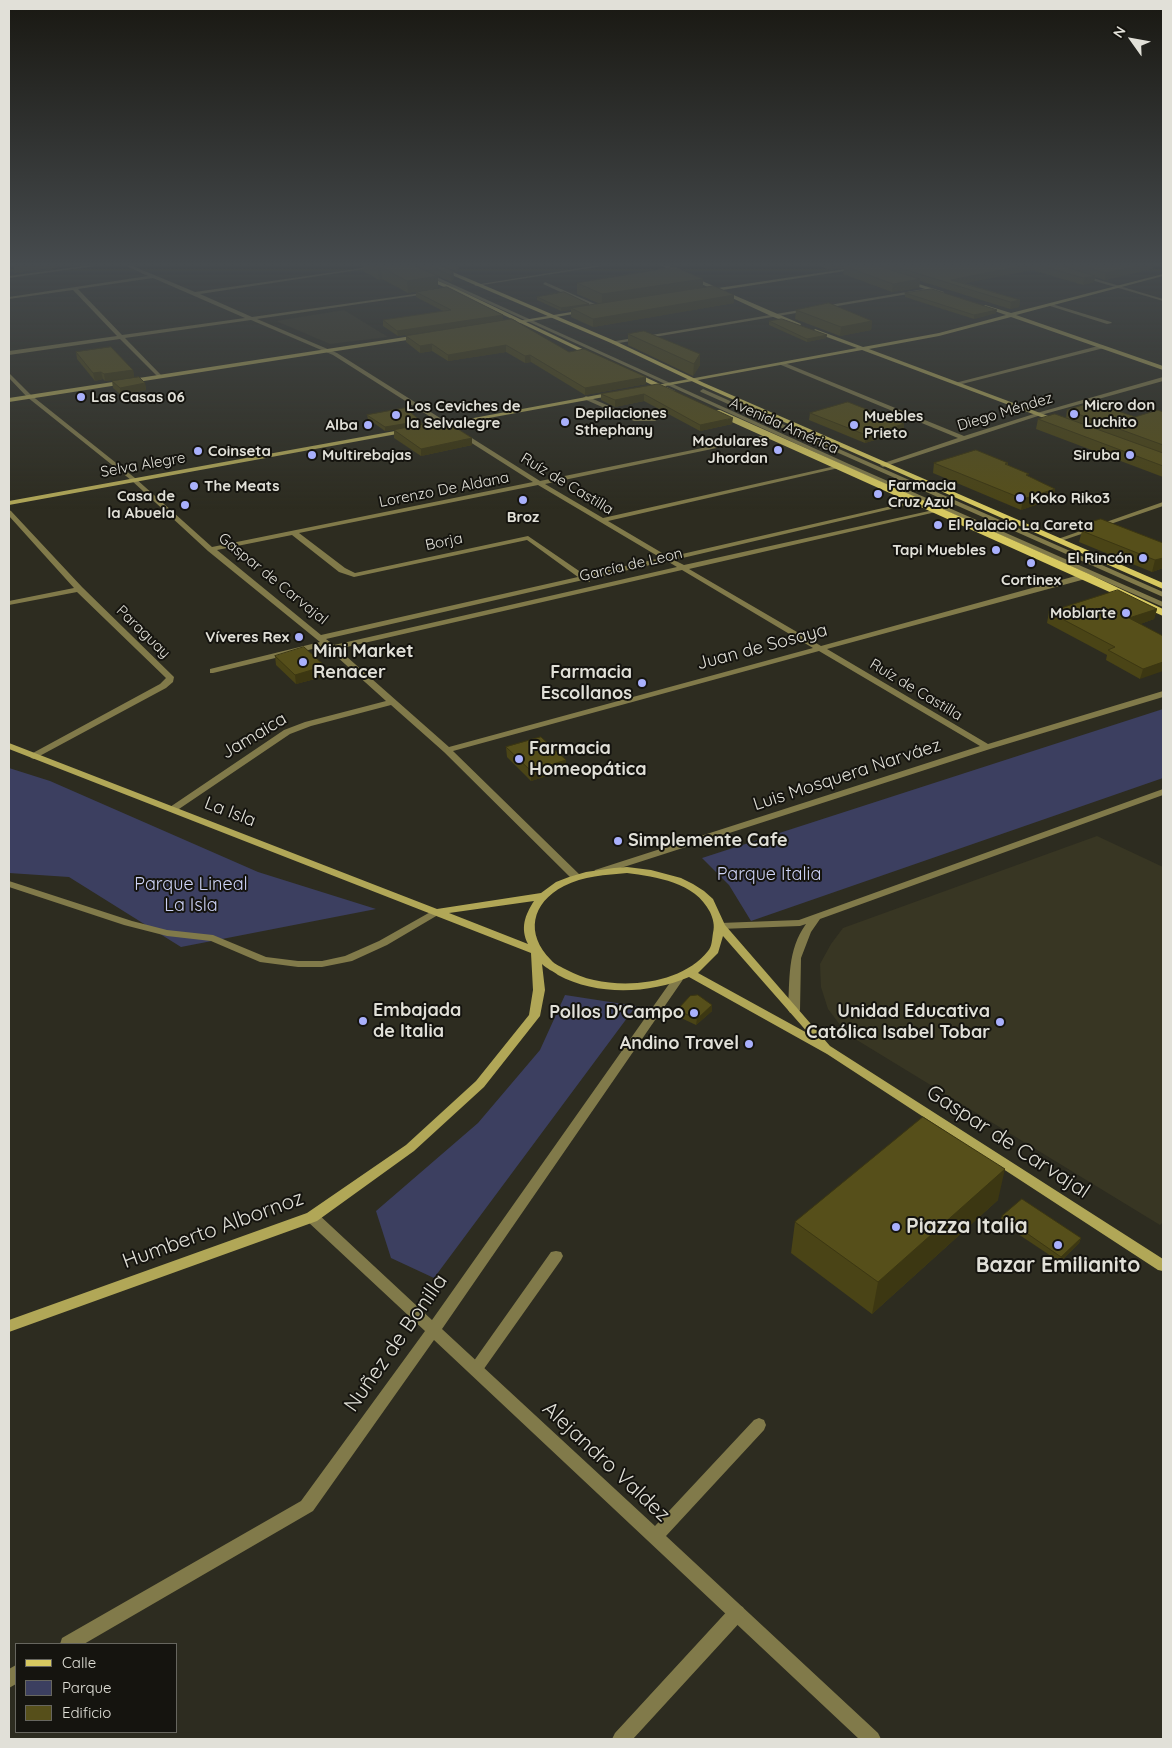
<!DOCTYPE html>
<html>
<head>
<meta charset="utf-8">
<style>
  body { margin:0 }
  #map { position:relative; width:1172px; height:1748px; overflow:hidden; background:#2d2c20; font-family:Quicksand,sans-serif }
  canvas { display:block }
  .frame { position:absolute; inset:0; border:10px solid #e1e0d8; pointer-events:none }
  .legend { position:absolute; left:15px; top:1643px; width:162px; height:90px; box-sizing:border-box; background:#15140f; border:1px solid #67665f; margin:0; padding:6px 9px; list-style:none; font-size:15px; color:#e1e0d8 }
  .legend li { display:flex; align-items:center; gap:10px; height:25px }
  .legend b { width:25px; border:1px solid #67665f }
  .north { position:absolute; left:1107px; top:15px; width:50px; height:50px; -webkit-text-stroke:4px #15140f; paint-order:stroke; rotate:302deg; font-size:14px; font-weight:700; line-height:20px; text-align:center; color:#e1e0d8 }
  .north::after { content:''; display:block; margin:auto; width:18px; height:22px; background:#e1e0d8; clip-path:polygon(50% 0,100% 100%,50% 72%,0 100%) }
</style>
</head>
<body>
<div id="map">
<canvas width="1172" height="1748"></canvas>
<div class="frame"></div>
<ul class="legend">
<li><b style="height:6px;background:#d7c960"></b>Calle</li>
<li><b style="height:14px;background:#3c3f60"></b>Parque</li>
<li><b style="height:14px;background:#564f1a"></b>Edificio</li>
</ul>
<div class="north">N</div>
</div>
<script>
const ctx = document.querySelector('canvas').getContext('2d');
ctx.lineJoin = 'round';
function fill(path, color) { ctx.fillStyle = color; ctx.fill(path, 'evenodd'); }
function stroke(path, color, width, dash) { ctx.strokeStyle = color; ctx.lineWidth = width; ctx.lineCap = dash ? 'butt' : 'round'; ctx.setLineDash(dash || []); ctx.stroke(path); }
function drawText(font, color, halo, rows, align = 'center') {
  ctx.font = font + ' Quicksand,sans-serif'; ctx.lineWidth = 4; ctx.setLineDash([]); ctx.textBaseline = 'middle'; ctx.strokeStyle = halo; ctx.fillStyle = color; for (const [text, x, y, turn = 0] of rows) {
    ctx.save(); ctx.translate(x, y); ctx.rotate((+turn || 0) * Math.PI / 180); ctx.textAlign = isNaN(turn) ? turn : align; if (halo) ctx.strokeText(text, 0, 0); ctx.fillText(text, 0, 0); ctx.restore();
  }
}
fill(new Path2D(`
  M344,310L388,337L330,344L276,321Z
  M1097,836L1163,867V1222L1160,1225L847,1034L828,1009L821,987L820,964L831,944L843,928Z`), '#383623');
fill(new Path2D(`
  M1163,709V778L751,921L729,885L702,858Z
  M9,768L50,781L258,872L376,909L181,947L69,877L9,873Z
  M565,995L636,1006L434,1278L391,1258L376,1211L478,1123L540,1050Z`), '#3c3f60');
fill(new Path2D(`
  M402,264H408L849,464L1163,602V607L845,466Z
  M545,282L602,307V308L598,309L543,284Z
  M1052,304L1111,322L1112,323L1107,324L1050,306Z
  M703,389L1163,592V597L701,392L700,391Z
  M586,396L637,418L655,417L658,419L655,421H634L584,399L583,398Z
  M1163,789V795L820,919L811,932L801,958L800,1010L798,1013H790L788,1010C790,980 787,950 806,924L800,926L720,929L715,926L720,923L799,920Z
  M9,881L132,921L167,930L213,935L266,957L298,961H322L345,956L379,941L434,910L438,909L443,912L387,945L352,961L322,967H298L260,962L211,941L167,936L124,925L9,887Z
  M556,1251L561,1252L563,1256L561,1260L481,1373L476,1375L471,1373L469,1369L471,1365L551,1252Z
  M737,1605L743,1607L745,1613L743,1619L633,1739H612L615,1733L731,1607Z`), '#817a4a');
fill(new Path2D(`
  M98,264H110L9,278V276Z
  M122,264H128L195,292L376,266L378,267L200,294L252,317L429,292L427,294L257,319L337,353L540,481L771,434L774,436L545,484L603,518L840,465L843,467L608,521L669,557L918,500L921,502L674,560L684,565L938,509L939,510L936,512L689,569L821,646L1083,574H1089V578L827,649L988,744L1163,691V697L990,749L599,875L594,872L595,870L980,746L819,651L453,751L580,875L581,877L580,879H572L444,752L391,705L311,726L290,734L176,811H170L168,809L170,807L284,730L305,722L386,701L325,646L213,673H210V669L320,642L208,551L131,480L27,397L9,378V373L31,395L135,478L212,547L533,482L333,355L251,320L125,338L161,375L162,376L159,378L120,339L9,355V351L117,336L73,290L9,299V297L148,276ZM153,278L245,318L122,335L78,289ZM538,485L661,558L585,575L528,536L355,573L345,568L299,533ZM292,535L339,572L354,577L527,540L578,577L321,635L217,550ZM667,561L677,567L334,645L326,639L583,580L590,582V579ZM682,570L813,648L449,747L338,649Z
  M605,264H616L476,286L474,285Z
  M1083,275L1163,299V301L1081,277Z
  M930,288L932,290L613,344L610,342Z
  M1102,345L1105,347L1104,348L958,385L955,383Z
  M781,363H785L964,436L1037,413L1163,377V381L1041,415L883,467L880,465L881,464L958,438L781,365Z
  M1163,502V506L1061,541L1055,540Z
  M9,510L11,511L82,587L174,677L173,682L166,688L34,759L31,758L30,756L31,754L160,684L166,678L77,592L9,605V601L74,588L9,516Z
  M678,975L682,977L683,979L682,981L442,1329L655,1526L754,1420L759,1418L764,1420L766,1425L764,1430L666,1536L878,1733L881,1739H859L434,1340L313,1511L84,1644H60L62,1638L301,1501L425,1331L307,1221L305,1217L307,1213L312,1212L317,1213L432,1320L674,977Z
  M16,1665V1684L9,1688V1669Z`), '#817a4a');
fill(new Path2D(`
  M658,264H664L718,288L879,264H890L722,290L801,324L799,327L771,316L717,291L707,292V290L712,289Z
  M1163,274V276L1016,315L1163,366V370L1011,317L939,336L869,349L1059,420V422L1057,423L862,350L649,389L646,387L857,348L813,332L815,329L863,347L939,333L1006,315L983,307L985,305L1011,313Z
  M906,280L944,292V293L940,294L904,282Z
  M583,310L585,312L509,325L506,323Z
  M418,335L420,338L9,402V398Z
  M613,392L616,394L615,395L423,430L420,428Z
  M406,429L409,431L408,432L9,505V501Z
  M9,743L437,909L541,893L556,882L569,877L586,872L614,868L627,867L651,870L681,878L693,884L704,891L713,899L725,925L830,1046L1163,1259V1271L1158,1270L827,1054L689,977C649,994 597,996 558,975C553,971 547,969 542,964L545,990L540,1016L484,1087L414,1151L317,1221L9,1332V1320L307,1213L406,1145L476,1081L529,1015L533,990L531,953L9,749ZM627,873C656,877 695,882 710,912C713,919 715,925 713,933C712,939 712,947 708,951C679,988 606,992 567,970C562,967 555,965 551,960C525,934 531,903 564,886C583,876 606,875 627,873ZM534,901C525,915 520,928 528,944L449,913ZM723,936L809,1034L698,973L718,953Z`), '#b1a757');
fill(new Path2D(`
  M390,264H398L455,288L597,356L592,357L451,290Z
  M426,264H434L615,341L704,383L1163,583V589L700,385L611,343Z
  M628,371H632L675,391L668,393L628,373Z
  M714,410H720L1089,574L1163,609V616L714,414Z`), '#d7c960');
fill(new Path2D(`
  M339,264H410L438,276V288L408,293L382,279L379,280L363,271L362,265L343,266Z
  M412,264H436L453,271L454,278L451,282Z
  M439,264H461L457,272Z
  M814,264H872L879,266L880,264H1153L1152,269L1105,280L1095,277L1094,282L1083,285L1032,270L965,283L1020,300L1019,307L1010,309L920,281L919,288L892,292L843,274L844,268L830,270Z
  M577,283L703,288L734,295V303L593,327L571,317V310L561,311L537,300V297L589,306L600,304L577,294Z
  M416,292L503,315V320L398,336L383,326V320L443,311L416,297Z
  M905,293L996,313L974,319L905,297Z
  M796,310L872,321L871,330L840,336L795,319Z
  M512,319L569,352L646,384L585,395L531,362L525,363L506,352L448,361L432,351L420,353L406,342V336Z
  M769,321L827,335L826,338L807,342L769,325Z
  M628,334L700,365L693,376L628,345Z
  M76,352L133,370L134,377L105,381L103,379L95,381L77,359Z
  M112,381L145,383L146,390L121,395L113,388Z
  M659,384L732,424L700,431L644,401L615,407L601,400V394Z
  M1067,410L1135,417L1163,412V477L1036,429L1038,419L1066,418Z
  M810,413L904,424V431L865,443L809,420Z
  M367,415L421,421L422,425H432L472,445L421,456L394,438V430L385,431L368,419Z
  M934,463H1008V465L1029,477L1055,489L1053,499L1021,510L933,473Z
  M1082,531L1163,543V568L1152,572L1079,542Z
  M1157,609L1154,619L1140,624L1163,636L1140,679L1106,660L1107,655L1047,623L1049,612Z
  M275,656L326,676L296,684L276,665Z
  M506,747L566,760V770L531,781L507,757Z
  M712,1005V1011L696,1025L677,1016V1010Z
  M998,1200L872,1314L791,1253L795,1222Z
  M1002,1216L1081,1238L1079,1243L1060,1262L1000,1222Z`), '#4a4416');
fill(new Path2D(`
  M13,264H85L15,273Z
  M343,264H362V265L343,266Z
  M457,264H461L457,272L456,265Z
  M831,264H855L844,266V268L830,270Z
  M1031,264H1033L1032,270L956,285L951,280Z
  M1146,264H1153L1152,269L1105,280L1106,273Z
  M381,267L382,279L379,280L378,268Z
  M453,271L454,278L451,282V275Z
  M438,276V288L408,293L407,281Z
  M1095,276L1094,282L1083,285L1084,278Z
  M703,279V290L602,305V294Z
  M920,279L919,288L892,292L893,284Z
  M734,295V303L593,327V319Z
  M1020,300L1019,307L1010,309L1011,302Z
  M589,304V307L571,308V310L561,311V308Z
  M997,310L996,313L974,319V315Z
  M503,315V320L398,336L397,331Z
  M872,321L871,330L840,336L841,327Z
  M827,335L826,338L807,342V339Z
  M432,344V351L420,353V346Z
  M506,345V352L448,361V355Z
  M700,354V365L693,376L694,364Z
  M530,355L531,362L525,363V356Z
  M133,370L134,377L105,381L104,374Z
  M101,372L103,379L95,381L93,373Z
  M646,377V384L585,395V388Z
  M145,383L146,390L121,395L120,388Z
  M644,394V401L615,407V400Z
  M733,418L732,424L700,431V425Z
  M421,421L422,425L385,431V427Z
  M904,424V431L865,443L866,435Z
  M472,438V445L421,456V449Z
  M1055,489L1053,499L1021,510L1023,499Z
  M1163,558V568L1152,572L1155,560Z
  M1157,609L1154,619L1127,629L1129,618Z
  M1163,662V671L1140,679L1143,669Z
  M325,666L326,676L296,684L295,675Z
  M566,760V770L531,781V771Z
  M712,1005V1011L696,1025L697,1019Z
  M1005,1169L998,1200L872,1314L878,1282Z
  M1081,1238L1079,1243L1060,1262L1061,1257Z`), '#3c3712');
const building = new Path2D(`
  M371,264H410L438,276L407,281L381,267L378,268Z
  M426,264H436L453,271L451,275Z
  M856,264H872L920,279L893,284L844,266Z
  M887,264H1031L951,280L1020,300L1011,302Z
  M1035,264H1056L1095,276L1084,278Z
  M1076,264H1146L1106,273Z
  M675,267L703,279L602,294L577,283Z
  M714,286L734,295L593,319L571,308Z
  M447,287L503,315L397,331L383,320L451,310L416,292Z
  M932,289L997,310L974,315L905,293Z
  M564,292L589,304L561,308L537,297Z
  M829,303L872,321L841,327L796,310Z
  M512,319L569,352L584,349L646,377L585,388L530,355L525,356L506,345L448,355L432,344L420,346L406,336Z
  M782,319L827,335L807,339L769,321Z
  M644,331L700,354L694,364L628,334Z
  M111,347L133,370L104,374L101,372L93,373L76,352Z
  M139,377L145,383L120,388L112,381Z
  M659,384L733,418L700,425L644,394L615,400L601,394Z
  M848,402L904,424L866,435L810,413Z
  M1093,402L1135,417L1158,410L1163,412V445L1067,410Z
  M405,408L421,421L385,427L367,415Z
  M1055,414L1163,453V466L1038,419Z
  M430,423L432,425L453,426L472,438L421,449L394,430Z
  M976,450L1008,463L1005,464L1029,474L1026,475L1055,489L1023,499L934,463Z
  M1101,519L1163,543V558L1155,560L1082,531L1084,524Z
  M1118,590L1157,609L1129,618L1163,636V662L1143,669L1108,650L1115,647L1049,612Z
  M304,647L325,666L295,675L275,656Z
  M541,737L566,760L531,771L506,747Z
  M698,995L712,1005L697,1019L677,1010L690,996Z
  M923,1117L1005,1169L878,1282L795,1222Z
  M1022,1199L1081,1238L1061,1257L1002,1216Z`);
fill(building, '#564f1a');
stroke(building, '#3c3712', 1);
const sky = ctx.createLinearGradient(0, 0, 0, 509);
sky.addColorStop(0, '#191812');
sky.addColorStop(0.52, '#464b4e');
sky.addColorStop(1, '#464b4e00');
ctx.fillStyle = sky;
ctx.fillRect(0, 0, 1172, 509);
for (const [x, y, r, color] of [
  [81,397,5,"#a9b0fc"],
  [1074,414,5,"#a9b0fc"],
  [396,415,5,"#a9b0fc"],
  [565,422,5,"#a9b0fc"],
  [368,425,5,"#a9b0fc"],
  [854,425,5,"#a9b0fc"],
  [778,450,5,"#a9b0fc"],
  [198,451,5,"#a9b0fc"],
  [312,455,5,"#a9b0fc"],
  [1130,455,5,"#a9b0fc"],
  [194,486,5,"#a9b0fc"],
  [878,494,5,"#a9b0fc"],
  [1020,498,5,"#a9b0fc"],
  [523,500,5,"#a9b0fc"],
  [185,505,5,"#a9b0fc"],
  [938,525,5,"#a9b0fc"],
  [996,550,5,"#a9b0fc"],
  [1143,558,5,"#a9b0fc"],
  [1031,563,5,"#a9b0fc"],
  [1126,613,5,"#a9b0fc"],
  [299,637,5,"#a9b0fc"],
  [303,662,5,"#a9b0fc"],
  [642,683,5,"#a9b0fc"],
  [519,759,5,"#a9b0fc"],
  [618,841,5,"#a9b0fc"],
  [694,1013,5,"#a9b0fc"],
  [363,1021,5,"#a9b0fc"],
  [1000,1022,5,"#a9b0fc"],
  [749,1044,5,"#a9b0fc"],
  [896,1227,5,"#a9b0fc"],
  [1058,1245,5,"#a9b0fc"]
]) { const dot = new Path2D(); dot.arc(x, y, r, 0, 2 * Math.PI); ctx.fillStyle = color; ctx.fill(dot); stroke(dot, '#15140f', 2); }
drawText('bold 15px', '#e1e0d8', '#15140f', [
  ["Las Casas 06",91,397],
  ["Micro don",1084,405],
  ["Luchito",1084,422],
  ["Los Ceviches de",406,406],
  ["la Selvalegre",406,423],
  ["Depilaciones",575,413],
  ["Sthephany",575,430],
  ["Muebles",864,416],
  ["Prieto",864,433],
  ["Alba",358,425,"right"],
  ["Modulares",768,441,"right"],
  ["Jhordan",768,458,"right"],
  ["Coinseta",208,451],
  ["Multirebajas",322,455],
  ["Siruba",1120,455,"right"],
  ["Farmacia",888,485],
  ["Cruz Azul",888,502],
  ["The Meats",204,486],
  ["Casa de",175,496,"right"],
  ["la Abuela",175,513,"right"],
  ["Koko Riko3",1030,498],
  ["Broz",523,517,"center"],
  ["El Palacio La Careta",948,525],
  ["Tapi Muebles",986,550,"right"],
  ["El Rincón",1133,558,"right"],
  ["Cortinex",1031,580,"center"],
  ["Moblarte",1116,613,"right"],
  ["Víveres Rex",289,637,"right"]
], 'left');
drawText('15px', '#e1e0d8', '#15140f', [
  ["Diego Méndez",1005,412,-17],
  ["Avenida América",784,426,24],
  ["Selva Alegre",143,465,-10],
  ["Ruíz de Castilla",567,484,31],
  ["Lorenzo De Aldana",444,490,-11],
  ["Borja",444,542,-12],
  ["García de Leon",631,565,-13],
  ["Gaspar de Carvajal",273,579,39],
  ["Paraguay",143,632,44],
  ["Ruíz de Castilla",916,690,31]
]);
drawText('18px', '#e1e0d8', '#15140f', [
  ["Juan de Sosaya",762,647,-15],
  ["Jamaica",254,736,-31],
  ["Luis Mosquera Narváez",847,775,-18],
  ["La Isla",230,812,21]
]);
drawText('bold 18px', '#e1e0d8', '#15140f', [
  ["Mini Market",313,652],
  ["Renacer",313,673],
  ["Farmacia",632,673,"right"],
  ["Escollanos",632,694,"right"],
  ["Farmacia",529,749],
  ["Homeopática",529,770],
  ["Simplemente Cafe",628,841],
  ["Embajada",373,1011],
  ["de Italia",373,1032],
  ["Unidad Educativa",990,1012,"right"],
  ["Católica Isabel Tobar",990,1033,"right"],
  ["Pollos D'Campo",684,1013,"right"],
  ["Andino Travel",739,1044,"right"]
], 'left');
drawText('18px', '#ced3f6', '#15140f', [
  ["Parque Italia",769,875],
  ["Parque Lineal",191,885],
  ["La Isla",191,906]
]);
drawText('21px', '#e1e0d8', '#15140f', [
  ["Gaspar de Carvajal",1008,1142,33],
  ["Humberto Albornoz",213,1230,-20],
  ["Nuñez de Bonilla",396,1343,-55],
  ["Alejandro Valdez",606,1462,43]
]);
drawText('bold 21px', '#e1e0d8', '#15140f', [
  ["Piazza Italia",906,1227],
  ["Bazar Emilianito",1058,1266,"center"]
], 'left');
</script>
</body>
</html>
